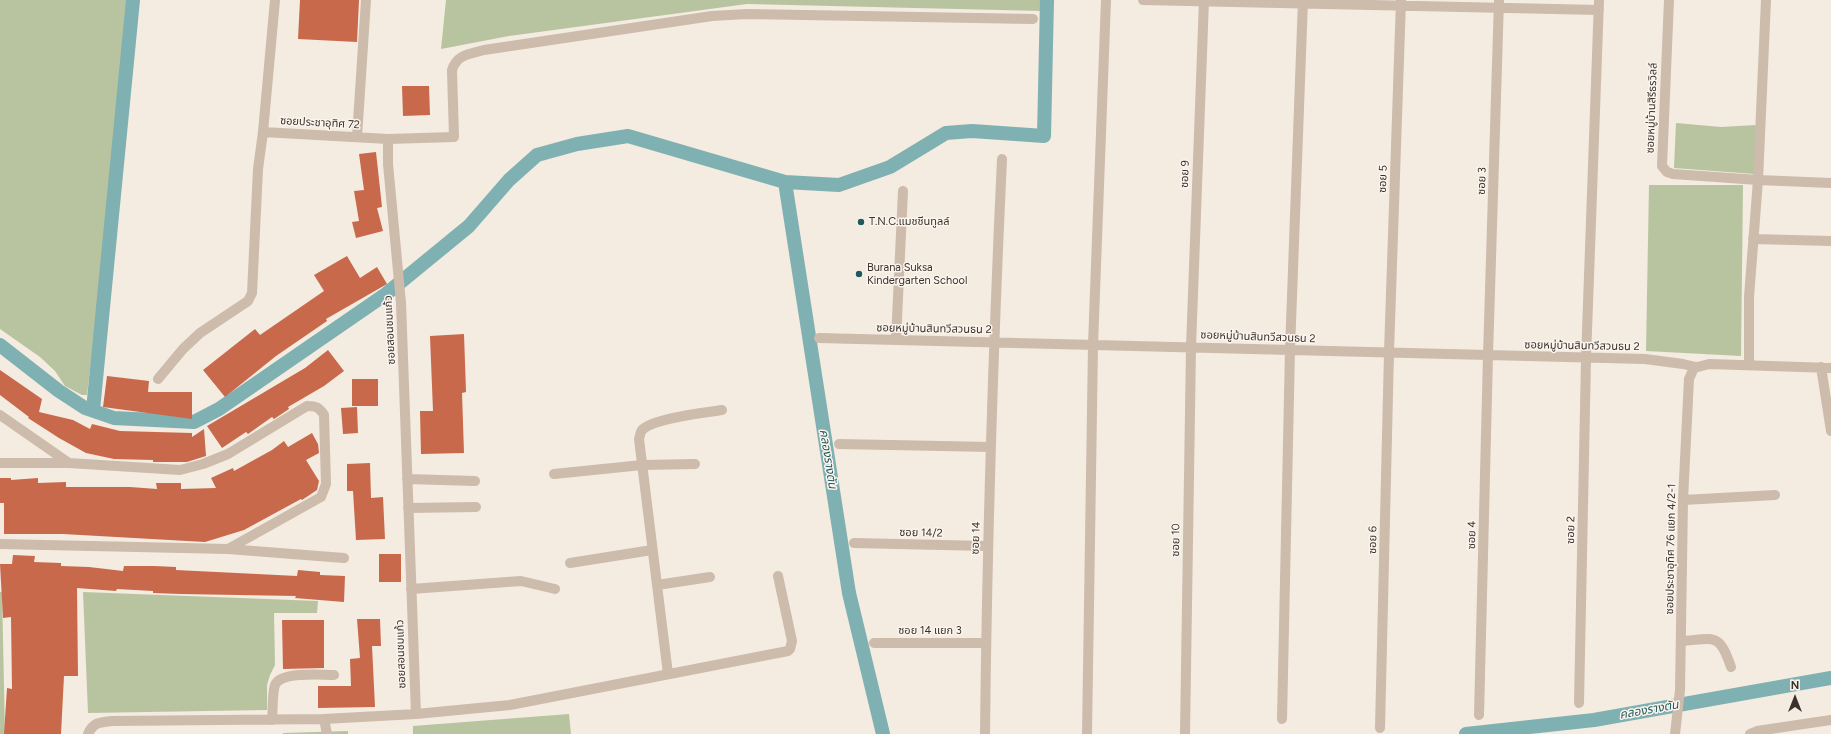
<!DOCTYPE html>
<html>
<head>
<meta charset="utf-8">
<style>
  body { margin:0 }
  #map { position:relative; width:1831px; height:734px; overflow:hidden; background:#f4ebe1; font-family:Figtree,sans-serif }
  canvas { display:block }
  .north { position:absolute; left:1775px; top:678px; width:40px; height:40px; -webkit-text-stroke:3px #fbf5ee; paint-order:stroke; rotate:0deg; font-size:11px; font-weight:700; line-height:16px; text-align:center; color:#3b302b }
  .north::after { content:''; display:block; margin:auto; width:14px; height:18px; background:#3b302b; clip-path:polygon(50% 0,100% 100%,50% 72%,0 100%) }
</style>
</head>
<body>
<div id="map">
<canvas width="1831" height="734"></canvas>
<div class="north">N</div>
</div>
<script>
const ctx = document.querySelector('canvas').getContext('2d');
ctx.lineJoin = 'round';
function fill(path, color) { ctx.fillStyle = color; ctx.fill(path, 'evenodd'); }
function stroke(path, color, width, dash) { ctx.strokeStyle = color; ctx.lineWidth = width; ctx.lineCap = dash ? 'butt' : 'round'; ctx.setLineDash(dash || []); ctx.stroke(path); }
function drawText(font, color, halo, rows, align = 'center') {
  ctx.font = font + ' Figtree,"Noto Sans Thai",sans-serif'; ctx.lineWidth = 3; ctx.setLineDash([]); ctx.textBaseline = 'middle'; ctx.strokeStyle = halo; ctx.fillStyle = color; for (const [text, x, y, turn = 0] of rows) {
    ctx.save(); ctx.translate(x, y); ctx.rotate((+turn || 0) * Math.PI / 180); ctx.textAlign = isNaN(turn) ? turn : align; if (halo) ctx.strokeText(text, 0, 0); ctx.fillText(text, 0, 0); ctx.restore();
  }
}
fill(new Path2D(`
  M0,0H128L118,132L87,395H82L65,386L55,371L40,357L0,329Z
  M446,0H1042V11L747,4L509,36L441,49Z
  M1676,123L1721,127L1756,125L1754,174L1674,168Z
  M1649,185H1743L1741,356L1646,351Z
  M0,592H2L5,734H0Z
  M83,592L318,601L317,613H274L275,665L270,675L267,685V710L88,713Z
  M569,714L571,734H413V726Z
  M348,731V734H283V733Z`), '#b8c4a0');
stroke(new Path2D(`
  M785,182L849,593L883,734
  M0,345L59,391L85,408L114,418L194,422L219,409L386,294L469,226L509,180L537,155L577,144L628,136L785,182L839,185L890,167L946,133L972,131L1044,136L1047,0
  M93,410L133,0
  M1466,734L1594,720L1831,678`), '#7fb0b2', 14);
fill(new Path2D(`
  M300,0H359L357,42L298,39Z
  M402,86H429L430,115L403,116Z
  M376,152L382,207L377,208L383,231L356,238L352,222L359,221L354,191L364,190L359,154Z
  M347,256L360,278L377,267L387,284L326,319L327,321L276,356L225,397L203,370L255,329L260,335L324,291L314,275Z
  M464,334L466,392L462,393L464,453L421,454L420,411H433L430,336Z
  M328,350L344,371L324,386L288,407L289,409L274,419L272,417L248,434L246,432L222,448L207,426L305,368Z
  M0,370L42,399L39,412L73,420L90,429L92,424L120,431L192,433V437L204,429L206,456L187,462H153V460L114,459L86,453L59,438L28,418L29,417L0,395Z
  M107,376L149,381L148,392H192V419L103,407Z
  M352,379H378V406H352Z
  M357,407L358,433L343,434L341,408Z
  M312,433L318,444L319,453L306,460L319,481L317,490L302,500L301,499L244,530L205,542L63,534H4V503H0V478H11V480L38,478V483L66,482V487H130L157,489L156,483H181V489L216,488L211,478L233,468L234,471L272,450L284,441L288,447Z
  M370,463L371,498L383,497L385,539L356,540L353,491H347V464Z
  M379,554H401V582H379Z
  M13,555L35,556L34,562L61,563V566L89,567L123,571L124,566H154L176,567V570L297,576L298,570L320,572V575L345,576L344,602L295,598L296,596L181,594L153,593V591L117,589L116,591L77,588L78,676H64L61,734H4L7,688L12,689L11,617L3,618L0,564H12Z
  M357,619H380L381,646H372L375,707L318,708V686H351L350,659L360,658Z
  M282,620H324V668L283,669Z`), '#c8694b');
stroke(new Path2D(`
  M1143,0L1599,10
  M1669,0L1662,166L1667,172L1673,174L1758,180L1831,183
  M357,137L366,0
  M388,139L454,137L452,70C457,54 470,54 484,50L712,16L747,14L1033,19
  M1753,239L1831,241
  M819,338L1645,359L1683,364L1696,367
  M896,340L903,191
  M1749,365V297L1758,180L1766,0
  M1821,367L1831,431
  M158,379L183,349L200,333L248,301L252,293L258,169L263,132
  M0,415L69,463
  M839,444L991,447
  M0,463H69L180,470L203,464L228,454L307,406C316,406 319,407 324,415L326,484L321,497L228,549L0,544
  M554,474L642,465L695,464
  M407,479L475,481
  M1683,500L1775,495
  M408,508L476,507
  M854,543L987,546
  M228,549L344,558
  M570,563L652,550
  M657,585L710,577
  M411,589L521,581L555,589
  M1681,641C1715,639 1719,632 1731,667
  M874,643H986
  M668,674L639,439C640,436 640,433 642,430C653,418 704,413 722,410
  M1579,703L1586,359L1599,0
  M416,714L510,705L788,651L790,649L792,641L778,576
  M1479,715L1488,355L1499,0
  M324,719L327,734
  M1282,719L1290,350L1303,0
  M272,720C273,711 272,693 275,685C281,671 320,675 334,675
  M1380,728L1389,352L1401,0
  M88,734C93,722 101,722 112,721L324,719L416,714L401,303L388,164V139L263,132L275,0
  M985,734C987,542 993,351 1002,159
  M1087,734L1093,345L1106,0
  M1185,734L1191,347L1204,0
  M1675,734L1680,690L1683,500L1689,379L1694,368L1709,364L1831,368
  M1750,734L1757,731L1831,720`), '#cdbbac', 10);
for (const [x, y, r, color] of [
  [861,222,4,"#1f5a5e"],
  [859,274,4,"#1f5a5e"]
]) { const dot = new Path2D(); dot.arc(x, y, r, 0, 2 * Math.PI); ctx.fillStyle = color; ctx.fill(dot); stroke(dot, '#fbf5ee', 1.5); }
drawText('11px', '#3b302b', '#fbf5ee', [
  ["ซอยหมู่บ้านสิรีธรวิลล์",1652,108,-88],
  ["ซอยประชาอุทิศ 72",320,123,3],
  ["ซอย 9",1185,174,-88],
  ["ซอย 5",1383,179,-88],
  ["ซอย 3",1482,181,-88],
  ["ซอยหมู่บ้านสินทวีสวนธน 2",934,329,1],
  ["ซอยสอนชมแก้ว",390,330,-93],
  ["ซอยหมู่บ้านสินทวีสวนธน 2",1258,337,2],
  ["ซอยหมู่บ้านสินทวีสวนธน 2",1582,346,1],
  ["ซอย 2",1571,530,-89],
  ["ซอย 14/2",921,533,1],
  ["ซอย 4",1472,535,-89],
  ["ซอย 14",976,538,-88],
  ["ซอย 10",1176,540,-89],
  ["ซอย 6",1373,540,-89],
  ["ซอยประชาอุทิศ 76 แยก 4/2-1",1671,549,-89],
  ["ซอย 14 แยก 3",930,631],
  ["ซอยสอนชมแก้ว",401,654,-92]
]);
drawText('11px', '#3b302b', '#fbf5ee', [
  ["T.N.C.แมชชีนทูลล์",869,222],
  ["Burana Suksa",867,268],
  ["Kindergarten School",867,281]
], 'left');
drawText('italic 12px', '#1f5a5e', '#fbf5ee', [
  ["คลองรางตัน",828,459,81],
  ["คลองรางตัน",1649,710,-10]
]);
</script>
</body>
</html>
